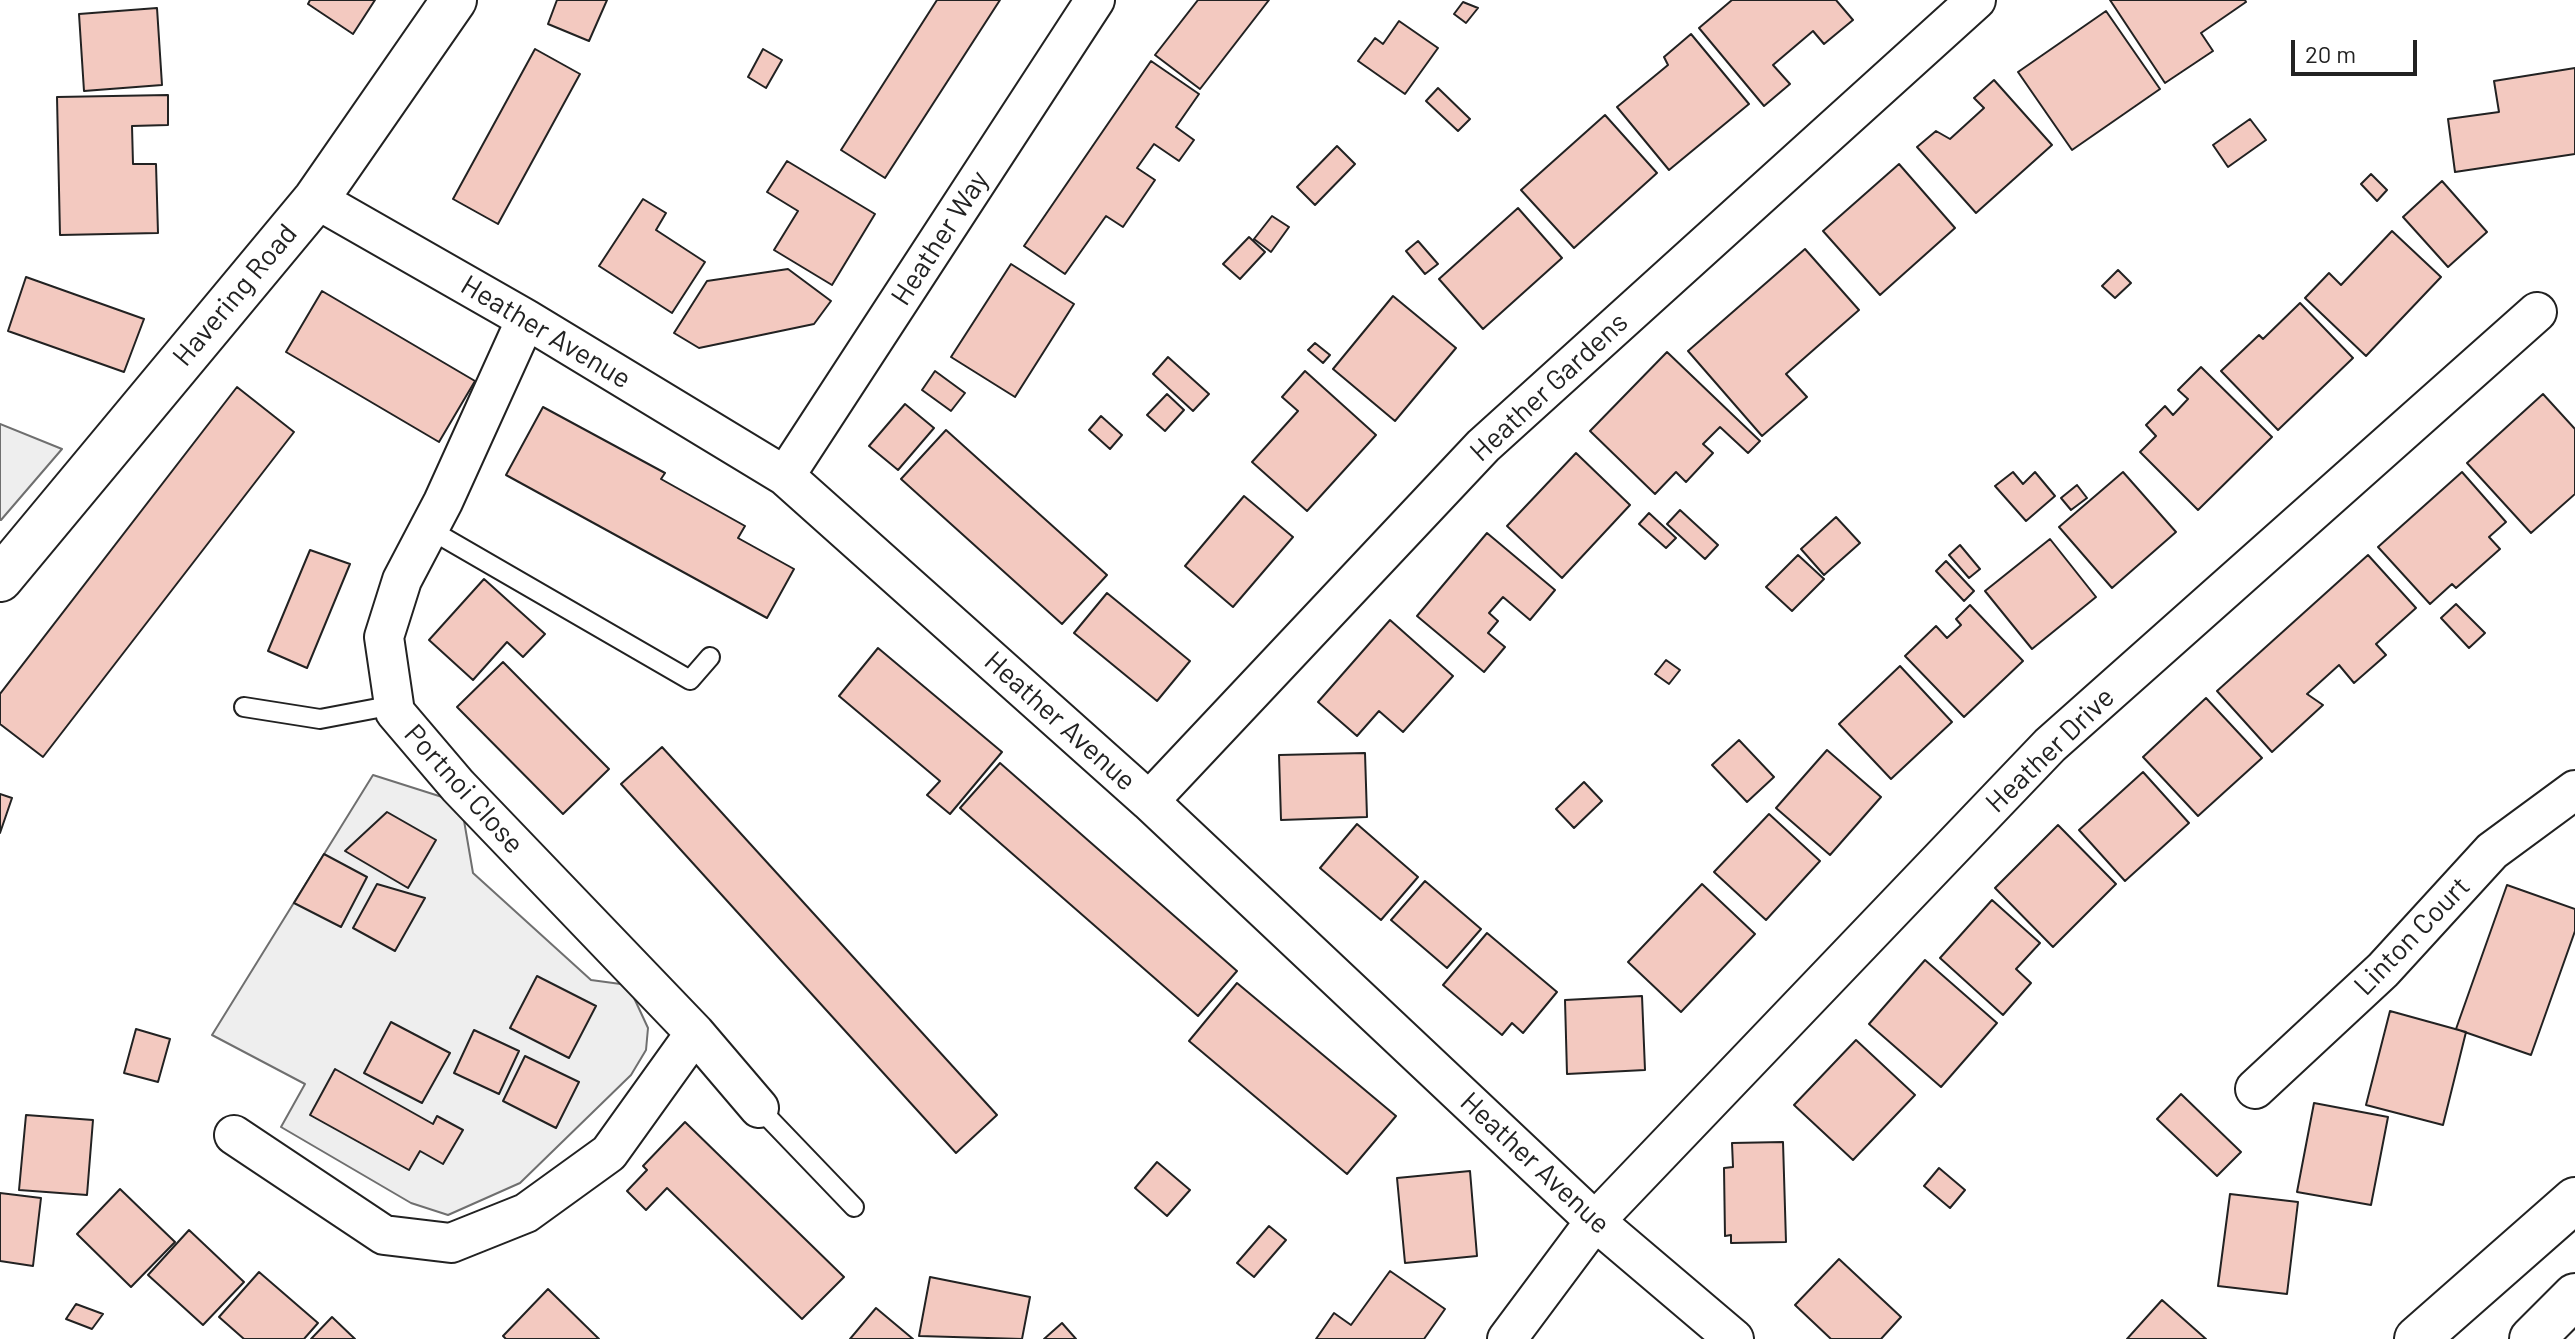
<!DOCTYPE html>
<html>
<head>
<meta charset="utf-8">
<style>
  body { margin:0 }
  #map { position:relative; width:2575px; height:1339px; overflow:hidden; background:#fff; font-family:Barlow,sans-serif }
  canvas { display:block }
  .scale { position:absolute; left:2291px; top:40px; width:126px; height:36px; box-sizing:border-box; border:4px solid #222; border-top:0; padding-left:10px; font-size:24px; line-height:28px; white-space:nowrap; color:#222; -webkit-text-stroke:6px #fff; paint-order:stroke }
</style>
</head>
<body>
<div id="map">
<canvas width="2575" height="1339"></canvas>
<div class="scale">20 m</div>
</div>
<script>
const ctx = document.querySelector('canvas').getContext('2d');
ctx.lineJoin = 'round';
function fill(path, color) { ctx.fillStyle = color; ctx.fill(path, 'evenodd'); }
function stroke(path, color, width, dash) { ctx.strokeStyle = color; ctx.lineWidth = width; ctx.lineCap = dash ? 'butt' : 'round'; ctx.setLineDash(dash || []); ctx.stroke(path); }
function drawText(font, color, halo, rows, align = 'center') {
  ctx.font = font + ' Barlow,sans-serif'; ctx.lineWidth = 6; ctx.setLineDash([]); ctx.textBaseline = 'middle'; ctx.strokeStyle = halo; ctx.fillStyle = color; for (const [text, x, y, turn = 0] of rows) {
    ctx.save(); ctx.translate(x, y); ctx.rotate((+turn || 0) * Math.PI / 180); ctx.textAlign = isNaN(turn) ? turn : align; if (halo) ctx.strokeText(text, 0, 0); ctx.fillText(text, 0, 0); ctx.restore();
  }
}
const green = new Path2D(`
  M0,424L62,449L1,520H0Z
  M373,775L461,803L473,873L591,980L628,985L648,1028L646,1050L631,1075L520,1183L448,1215L411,1203L281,1127L305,1084L212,1035Z`);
fill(green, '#eee');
stroke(green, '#6f6f6f', 2);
const building = new Path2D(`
  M310,0H375L353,34L308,4Z
  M557,0H607L589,41L548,24Z
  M937,0H1000L885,178L841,150Z
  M1198,0H1269L1200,89L1155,55Z
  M1732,0H1836L1853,20L1824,44L1813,31L1773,65L1790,84L1764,106L1699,28Z
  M2110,0H2245L2246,2L2201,33L2213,51L2165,83Z
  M1463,2L1478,8L1466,23L1454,14Z
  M157,8L162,85L84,91L79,14Z
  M2106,11L2160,89L2072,150L2018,72Z
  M1399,21L1438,48L1405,94L1358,61L1375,38L1383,44Z
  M1691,34L1749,104L1669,170L1617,107L1668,65L1664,57Z
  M535,49L580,74L498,224L453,199Z
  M763,49L782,60L766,88L748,77Z
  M1151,61L1199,94L1176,127L1194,140L1179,161L1154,144L1137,168L1155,180L1123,227L1106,216L1065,274L1024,246Z
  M2575,68V154L2455,172L2448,119L2499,112L2494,81Z
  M1994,80L2052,145L1976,213L1917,147L1936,131L1950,139L1984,108L1974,98Z
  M1438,88L1470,119L1458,131L1426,101Z
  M168,95V125L132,126L133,164H156L158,233L60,235L57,97Z
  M1605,115L1657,173L1574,248L1521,190Z
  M2250,119L2266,140L2228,167L2213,145Z
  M1337,146L1355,164L1315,205L1297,187Z
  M787,161L875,214L832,285L774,250L798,211L767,192Z
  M1899,164L1955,228L1880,295L1823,231Z
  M2371,174L2387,190L2377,201L2361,184Z
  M2442,181L2487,232L2448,267L2403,217Z
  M643,199L666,213L656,230L705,262L672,313L599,266Z
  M1518,208L1562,258L1483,329L1439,279Z
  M1272,216L1289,227L1271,252L1254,239Z
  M2392,231L2441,277L2366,356L2305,298L2329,273L2341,285Z
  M1249,237L1265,252L1240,279L1223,264Z
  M1418,241L1438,264L1425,274L1406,251Z
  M1805,249L1859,310L1786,374L1807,397L1762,436L1688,351Z
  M1011,264L1074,304L1015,397L951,357Z
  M788,269L831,301L814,324L699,348L674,333L707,281Z
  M2118,270L2131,283L2115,298L2102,286Z
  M26,277L144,319L124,372L8,331Z
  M322,291L475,381L439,442L286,352Z
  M1393,296L1456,348L1395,421L1333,369Z
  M2300,303L2353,358L2278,430L2221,371L2259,335L2263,339Z
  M1315,343L1330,355L1323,363L1308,350Z
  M1667,352L1760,441L1748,453L1720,427L1703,444L1713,453L1686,482L1676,472L1655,494L1590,431Z
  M1168,357L1209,394L1193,411L1153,374Z
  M2201,367L2272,437L2198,510L2140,452L2156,436L2146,425L2165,406L2173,415L2188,399L2178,390Z
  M935,371L965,393L951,411L922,390Z
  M1305,371L1376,435L1307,511L1252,462L1298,411L1282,397Z
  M237,387L294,432L43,757L0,724V694Z
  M1167,394L1184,410L1165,431L1147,415Z
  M2543,394L2575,429V494L2531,533L2467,463Z
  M905,404L934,428L898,470L869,446Z
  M543,407L665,473L661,479L745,526L738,538L794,569L767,618L506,475Z
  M1101,416L1122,435L1110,449L1089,430Z
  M946,430L1107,575L1062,624L901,479Z
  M1576,453L1630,505L1562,578L1507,526Z
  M2013,472L2023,484L2035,472L2055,496L2026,521L1995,486Z
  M2123,472L2176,532L2112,588L2059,527Z
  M2462,472L2506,522L2489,537L2500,549L2456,588L2452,584L2430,604L2378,547Z
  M2077,485L2087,498L2071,510L2061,498Z
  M1244,496L1293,537L1233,607L1185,566Z
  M1680,510L1718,545L1705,559L1667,524Z
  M1649,513L1676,538L1666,548L1639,524Z
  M1836,517L1860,543L1824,575L1801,549Z
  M1487,533L1555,590L1530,620L1503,597L1489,613L1498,621L1488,633L1505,647L1484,672L1417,616Z
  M2050,539L2096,597L2032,649L1985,591Z
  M1960,545L1980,569L1969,578L1949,555Z
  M310,550L350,564L307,668L268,651Z
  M1798,555L1824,579L1792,611L1766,587Z
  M2368,555L2416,608L2376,644L2386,655L2354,683L2339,665L2307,694L2323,705L2272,752L2217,691Z
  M1946,561L1974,591L1964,601L1936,571Z
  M484,579L545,634L523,657L507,642L473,680L429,640Z
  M1107,593L1190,661L1157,701L1074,633Z
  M2456,604L2485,633L2469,648L2441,618Z
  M1970,605L2023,661L1964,717L1905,656L1936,626L1947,638L1961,625L1956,619Z
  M1390,620L1453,676L1403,732L1379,711L1357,736L1318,702Z
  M878,648L1002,752L950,814L927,795L940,781L839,696Z
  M1666,660L1680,670L1669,684L1655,674Z
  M503,662L609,769L563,814L457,707Z
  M1900,666L1952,722L1891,779L1839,724Z
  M2206,698L2262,758L2198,816L2143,757Z
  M1739,740L1774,777L1747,802L1712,765Z
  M662,747L997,1115L956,1153L621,784Z
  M1827,750L1881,797L1830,855L1776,808Z
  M1365,753L1367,817L1281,820L1279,755Z
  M1000,763L1237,971L1198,1016L960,808Z
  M2143,772L2189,823L2125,881L2079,830Z
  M1584,782L1602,801L1574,828L1556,809Z
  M0,794L12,798L0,833Z
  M387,812L436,840L408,888L345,851Z
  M1769,814L1820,861L1766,920L1714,872Z
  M1357,824L1418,877L1381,920L1320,868Z
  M2058,825L2116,884L2053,947L1995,888Z
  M324,854L367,877L341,927L294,903Z
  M1425,881L1481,929L1447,968L1391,920Z
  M377,884L425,898L395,951L353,928Z
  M1702,884L1755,934L1681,1012L1628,962Z
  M2507,885L2575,909V931L2531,1055L2456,1029Z
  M1992,900L2040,943L2016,969L2031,983L2003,1015L1940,958Z
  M1487,933L1557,992L1523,1033L1512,1023L1502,1035L1443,985Z
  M1925,960L1997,1023L1941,1087L1869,1024Z
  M537,976L596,1006L569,1058L510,1028Z
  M1237,983L1396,1116L1347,1174L1189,1041Z
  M1642,996L1645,1070L1567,1074L1565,1000Z
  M2390,1011L2466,1032L2443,1125L2366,1105Z
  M391,1022L450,1053L422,1103L364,1073Z
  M136,1029L170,1039L158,1082L124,1073Z
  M474,1030L519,1051L499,1094L454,1073Z
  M1856,1040L1915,1095L1853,1160L1794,1105Z
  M525,1056L579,1082L556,1128L503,1101Z
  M335,1069L433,1124L437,1116L463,1130L443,1164L420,1151L409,1170L310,1115Z
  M2181,1094L2241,1152L2217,1176L2157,1119Z
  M2314,1103L2388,1117L2371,1205L2297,1192Z
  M26,1115L93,1120L87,1195L19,1190Z
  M685,1122L844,1277L802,1319L667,1188L646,1210L627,1191L647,1170L643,1166Z
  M1783,1142L1786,1242L1731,1243V1235L1725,1236L1724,1168L1733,1167L1732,1143Z
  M1157,1162L1190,1190L1167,1216L1135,1188Z
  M1939,1168L1965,1190L1950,1208L1924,1186Z
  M1470,1171L1477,1256L1405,1263L1397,1178Z
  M120,1189L175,1242L131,1287L77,1234Z
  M0,1193L41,1198L33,1266L0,1261Z
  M2230,1194L2298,1202L2287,1294L2218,1286Z
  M1269,1226L1286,1240L1254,1277L1237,1263Z
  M189,1230L244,1282L203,1325L148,1275Z
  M1839,1259L1901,1317L1881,1339H1831L1795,1305Z
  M1390,1271L1445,1309L1424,1339H1316L1334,1313L1351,1325Z
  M259,1272L318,1323L304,1339H244L219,1317Z
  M930,1277L1030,1297L1022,1339L919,1336Z
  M548,1289L599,1339H506L503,1336Z
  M2162,1300L2206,1339H2127Z
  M76,1304L103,1314L92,1329L66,1319Z
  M876,1308L913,1339H850Z
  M332,1317L355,1339H311Z
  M1062,1323L1076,1339H1044Z`);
fill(building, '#f3c9c0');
stroke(building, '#222', 2);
const service = new Path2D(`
  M429,529L690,680L710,657
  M244,707L320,719L394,705
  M759,1108L854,1207`);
const minor = new Path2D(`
  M316,199L526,319L785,476L1149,801L1595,1221L1734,1339
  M526,319L443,502L402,580L384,637L395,712L458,786L695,1033L759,1108
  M785,476L1095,0
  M1149,801L1483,446L1976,0
  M2255,1089L2383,970L2492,851L2575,790
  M234,1135L384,1235L451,1243L526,1213L609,1153L695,1033
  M1507,1339L1595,1221L2050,745L2537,312`);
const secondary = new Path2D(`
  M0,579L316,199L454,0`);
const trunk = new Path2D(`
  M2417,1339L2575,1200
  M2532,1339L2575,1296`);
stroke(service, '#222', 22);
stroke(minor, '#222', 42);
stroke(secondary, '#222', 48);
stroke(trunk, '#222', 48);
stroke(service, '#fff', 18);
stroke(minor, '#fff', 38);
stroke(secondary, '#fff', 44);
stroke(trunk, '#fff', 44);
drawText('28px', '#222', '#fff', [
  ["Heather Way",940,238,-57],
  ["Havering Road",235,295,-50],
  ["Heather Avenue",546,332,31],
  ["Heather Gardens",1549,387,-43],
  ["Heather Avenue",1060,721,42],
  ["Heather Drive",2050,750,-44],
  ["Portnoi Close",464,789,48],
  ["Linton Court",2412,936,-46],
  ["Heather Avenue",1535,1163,43]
]);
</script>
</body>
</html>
